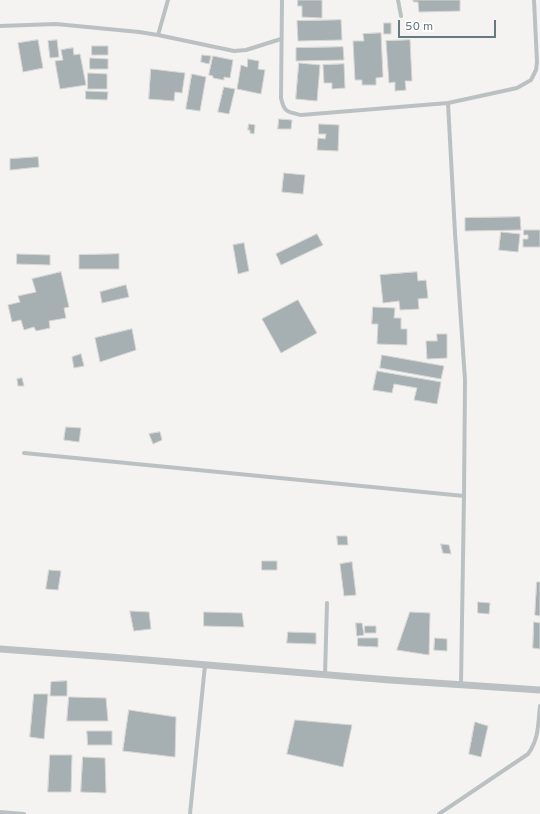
<!DOCTYPE html>
<html>
<head>
<meta charset="utf-8">
<style>
  body { margin:0 }
  #map { position:relative; width:540px; height:814px; overflow:hidden; background:#f4f3f1; font-family:Overpass,sans-serif }
  canvas { display:block }
  .scale { position:absolute; left:398px; top:20px; width:98px; height:18px; box-sizing:border-box; border:2px solid #667a7f; border-top:0; padding-left:5px; font-size:12px; line-height:14px; white-space:nowrap; color:#667a7f; -webkit-text-stroke:3px #fff; paint-order:stroke }
</style>
</head>
<body>
<div id="map">
<canvas width="540" height="814"></canvas>
<div class="scale">50 m</div>
</div>
<script>
const ctx = document.querySelector('canvas').getContext('2d');
ctx.lineJoin = 'round';
function fill(path, color) { ctx.fillStyle = color; ctx.fill(path, 'evenodd'); }
function stroke(path, color, width, dash) { ctx.strokeStyle = color; ctx.lineWidth = width; ctx.lineCap = dash ? 'butt' : 'round'; ctx.setLineDash(dash || []); ctx.stroke(path); }
const building = new Path2D(`
  M298,0H322V18L302,17V6H298Z
  M413,0H460V11L419,12L418,2H414Z
  M341,20L342,40L298,41L297,21Z
  M384,23H391V34H384Z
  M381,33L383,77L376,78V85H362V80H355L353,41H364L363,34Z
  M38,40L43,68L23,72L18,43Z
  M57,40L59,57L50,58L48,41Z
  M410,40L412,81H405L406,90L395,91V82L389,83L386,41Z
  M92,46H108V55H92Z
  M343,47L344,60L296,61V48Z
  M73,48L74,55L80,54L86,85L60,89L55,61L63,60L61,50Z
  M202,55L211,56L209,64L201,62Z
  M213,56L233,60L230,78L224,77V80L213,78V76L209,75Z
  M90,58L108,59V69H90Z
  M248,59L259,61L258,69L265,70L261,94L237,89L241,65L247,67Z
  M299,63L320,65L317,101L296,99Z
  M344,64L345,88L332,89V83H324L323,65Z
  M151,69L185,73L182,93L175,92L174,101L149,99Z
  M88,73L107,74V89H88Z
  M192,74L206,77L200,111L186,109Z
  M224,87L235,89L229,114L218,112Z
  M86,91L108,92L107,100L86,99Z
  M279,119L292,120L291,129H278Z
  M249,124L255,125L254,134L250,133V130H248Z
  M319,124L339,125L338,151L317,150L318,138L325,139L326,134H319Z
  M38,157L39,167L10,170V159Z
  M284,173L305,175L303,194L282,192Z
  M520,217L521,230L465,231V218Z
  M524,230H540V247H523V239H528V235H524Z
  M501,232L520,234L518,252L499,250Z
  M317,234L323,245L281,265L276,254Z
  M244,243L249,271L238,274L233,245Z
  M17,254L50,255V265L17,264Z
  M119,254V269H79V255Z
  M61,272L69,307L64,308L66,318L49,321L50,328L36,331L34,327L24,330L21,320L12,322L8,305L20,302L18,296L36,292L32,279Z
  M417,272L418,281L426,280L428,298L418,299L419,309L400,310L399,301L383,303L380,275Z
  M126,285L129,297L102,303L100,292Z
  M298,300L317,333L281,353L262,319Z
  M373,307L395,308L394,318H401V329H407V345L377,344L378,324H372Z
  M132,329L136,350L100,362L95,338Z
  M437,334H447V358L427,359L426,341H437Z
  M81,354L84,366L74,368L72,357Z
  M382,355L444,366L441,379L380,368Z
  M377,371L441,382L437,404L414,400L417,388L394,384L392,393L373,390Z
  M22,378L24,386H18L17,379Z
  M66,427L81,428L79,442L64,440Z
  M160,432L162,440L153,444L149,434Z
  M337,536H347L348,545H338Z
  M441,544L449,545L451,554L443,553Z
  M262,561H277V570H262Z
  M352,562L356,595L344,596L340,564Z
  M49,570L61,571L58,590L46,589Z
  M537,582H540V616L535,615Z
  M478,602L490,603L489,614L478,613Z
  M130,611L149,612L151,629L134,631Z
  M204,612L242,613L244,627L204,626Z
  M410,612L430,613L429,655L397,650Z
  M534,622L540,623V649L533,648Z
  M356,623H362L364,635L357,636Z
  M365,626H376V633H365Z
  M288,632L316,633V644L287,643Z
  M358,638H378V647L358,646Z
  M435,638L447,639V651L434,650Z
  M67,681V696H50L51,682Z
  M34,694H48L44,739L30,737Z
  M69,697L106,698L108,721H67Z
  M129,710L176,717L175,757L123,751Z
  M295,720L352,725L343,767L287,754Z
  M475,722L488,726L481,757L469,754Z
  M87,731H112V745H88Z
  M50,755H72L71,792H48Z
  M83,757L105,758L106,793L81,792Z`);
fill(building, '#a6afb1');
stroke(building, '#d5d5d3', 1);
stroke(new Path2D(`
  M282,0L281,98C284,112 287,112 301,115L448,103L517,88L531,80L536,70L537,62L534,0
  M398,0L401,16
  M0,26L56,24L139,32L158,35L234,51L246,50L281,39
  M158,35L168,0
  M448,103L455,233L465,380L464,496L461,684
  M24,453L464,496
  M325,675L327,603
  M0,812L24,814
  M190,814L205,665
  M439,814L528,754C539,739 538,724 540,706`), '#bbc1c2', 4);
stroke(new Path2D(`
  M0,649L110,657L390,680L540,690`), '#bbc1c2', 7);
</script>
</body>
</html>
